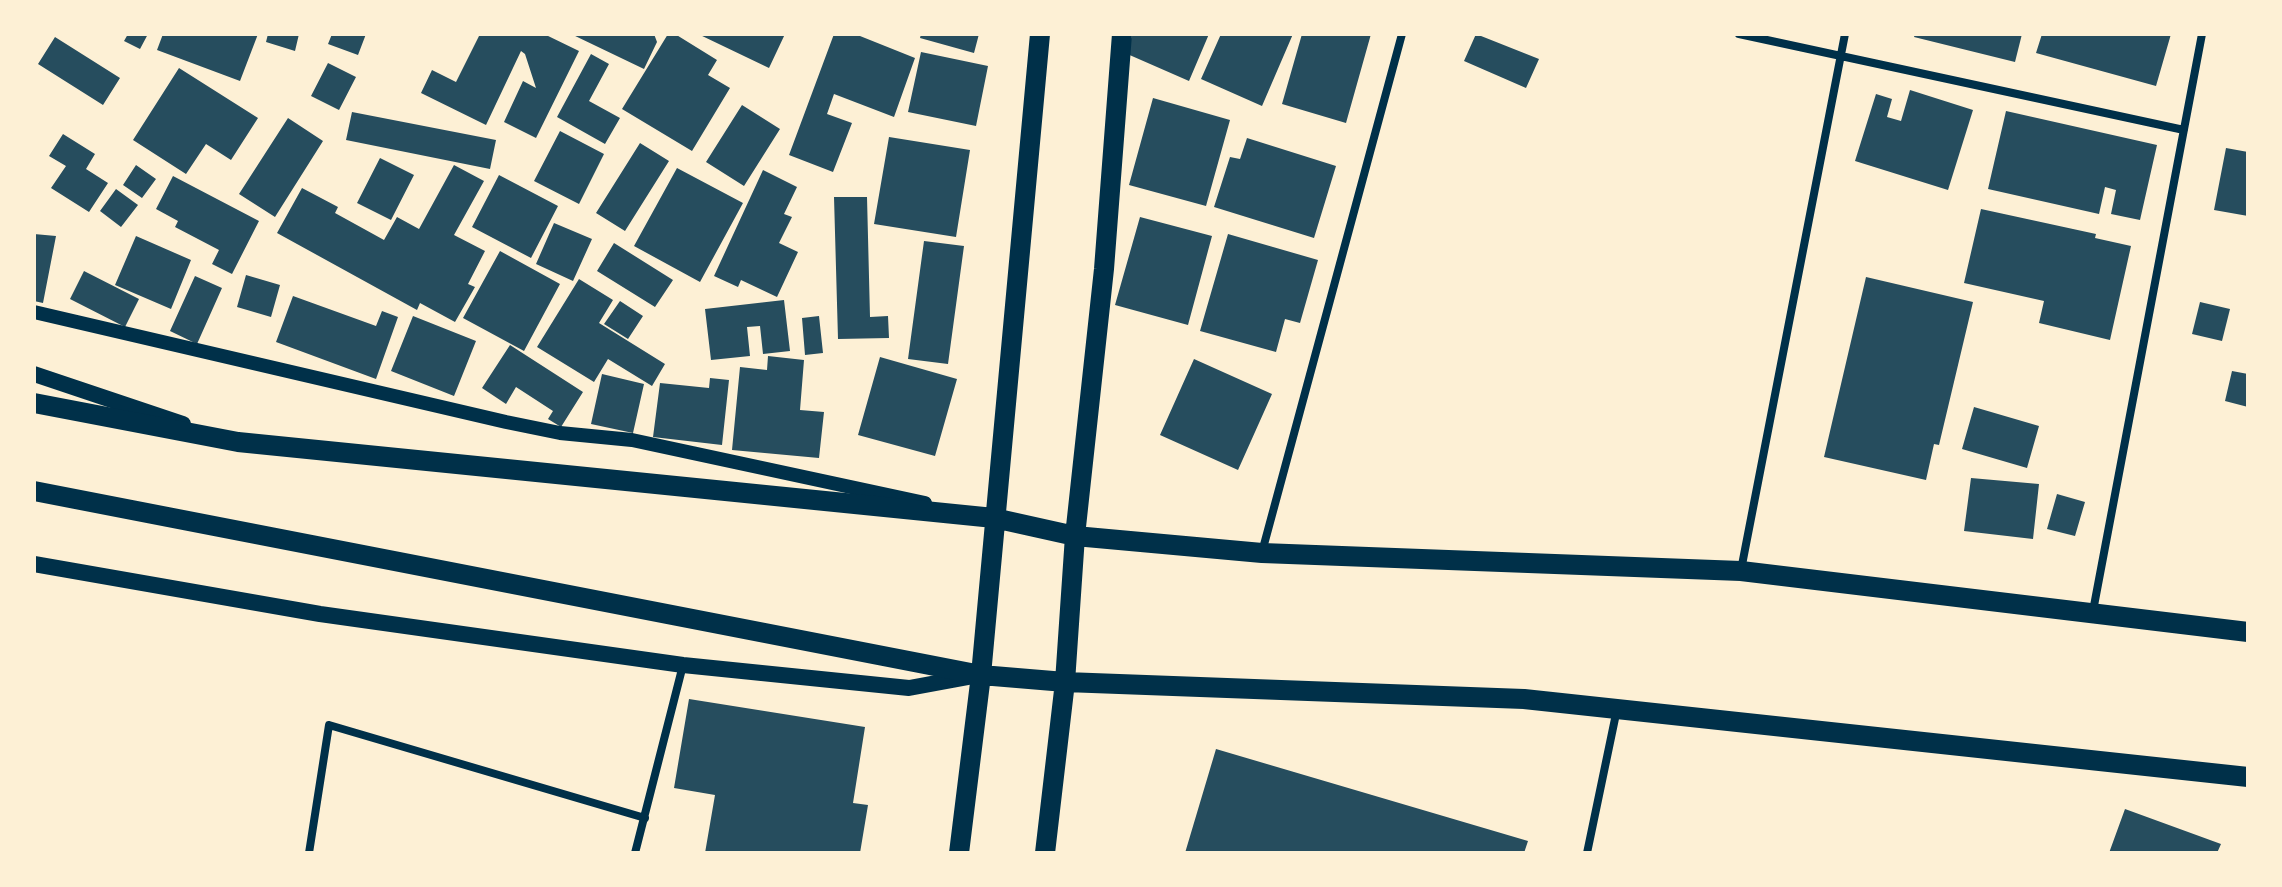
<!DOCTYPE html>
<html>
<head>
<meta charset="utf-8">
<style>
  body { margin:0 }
  #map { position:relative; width:2282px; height:887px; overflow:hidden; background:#fdf0d5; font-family:Cabin,sans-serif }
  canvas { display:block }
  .frame { position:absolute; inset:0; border:36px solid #fdf0d5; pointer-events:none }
</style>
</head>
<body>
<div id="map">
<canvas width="2282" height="887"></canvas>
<div class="frame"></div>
</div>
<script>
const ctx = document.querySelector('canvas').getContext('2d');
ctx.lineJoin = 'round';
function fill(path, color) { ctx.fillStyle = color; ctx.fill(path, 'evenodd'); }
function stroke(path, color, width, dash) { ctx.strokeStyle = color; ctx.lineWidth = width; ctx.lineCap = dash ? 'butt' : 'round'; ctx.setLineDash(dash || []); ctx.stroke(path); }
fill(new Path2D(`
  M128,34H148L140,49L124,41Z
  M163,34H258L240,81L157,50Z
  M268,34H299L295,51L266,42Z
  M332,34H366L358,55L328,44Z
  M480,34H544L579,51L536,138L504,122L523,81L536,88L525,54L521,51L486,125L421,93L432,70L456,82Z
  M571,34H654L657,42L644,69Z
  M668,34H675L717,60L708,75L730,88L692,151L622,109Z
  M698,34H785L769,68Z
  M834,34H855L915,58L894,117L834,94L827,114L852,123L833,172L789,155Z
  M921,34H979L974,53L920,38Z
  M1133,34H1209L1189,81L1125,53Z
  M1221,34H1293L1262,106L1201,79Z
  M1302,34H1371L1346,123L1282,104Z
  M1476,34L1539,59L1526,88L1464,61Z
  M1915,34H2022L2015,62L1914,37Z
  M2042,34H2171L2156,86L2036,53Z
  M55,37L120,78L103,105L38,64Z
  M921,52L988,66L976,126L908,112Z
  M591,54L609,64L589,101L620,118L605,144L557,117Z
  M328,63L356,77L339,110L311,96Z
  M179,68L258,118L231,160L206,144L186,174L133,140Z
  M1910,90L1973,110L1948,190L1855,161L1876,94L1892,99L1887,117L1901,121Z
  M1153,98L1230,120L1206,206L1129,185Z
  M742,105L780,129L744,186L706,162Z
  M2006,111L2157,145L2140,220L2111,214L2116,190L2105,187L2099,214L1988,189Z
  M352,112L496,140L490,169L346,140Z
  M288,118L323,141L275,217L239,194Z
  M560,131L604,154L579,204L534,181Z
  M63,134L95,154L86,169L108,183L89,212L51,188L66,166L49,156Z
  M889,137L970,150L956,237L874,224Z
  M1247,138L1336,166L1314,238L1214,207L1230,157L1240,159Z
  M640,143L669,161L625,231L596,213Z
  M2226,148L2248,152V216L2214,210Z
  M380,158L414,175L391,220L357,203Z
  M136,165L156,179L142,198L123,185Z
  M454,165L484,181L454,235L485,251L468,284L475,287L455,322L420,303L417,310L277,233L302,188L338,207L335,213L384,240L397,217L419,229Z
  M677,168L743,203L700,282L634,246Z
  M763,170L797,187L784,214L792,217L779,243L798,252L777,297L741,280L738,287L714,276Z
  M499,175L558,206L531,258L472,227Z
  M173,176L259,221L232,274L212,264L219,250L175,227L178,221L156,209Z
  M116,189L138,205L121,227L100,211Z
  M834,197H867L870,317L888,316L889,338L838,339Z
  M1981,209L2096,234L2095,238L2131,246L2110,340L2039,323L2044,301L1964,283Z
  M1140,217L1212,236L1188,325L1115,305Z
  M554,223L592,239L573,281L536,264Z
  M34,234L56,236L43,303L34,301Z
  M1228,234L1318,260L1300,323L1285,319L1276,352L1200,331Z
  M136,236L191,260L171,309L115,285Z
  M924,241L964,246L948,364L908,359Z
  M614,243L673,280L655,307L597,271Z
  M500,251L560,284L524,351L463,318Z
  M84,271L139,299L125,327L70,299Z
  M246,275L280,285L271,317L237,307Z
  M195,276L222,288L197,344L170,331Z
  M1866,277L1973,302L1939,445L1934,444L1926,480L1824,457Z
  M579,279L613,300L599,323L665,364L652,386L608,359L594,382L537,347Z
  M293,296L376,326L382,311L398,317L376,379L276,342Z
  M784,300L790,351L763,354L760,326L747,327L750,356L711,360L705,309Z
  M620,301L643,316L628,339L604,324Z
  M2200,302L2230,309L2222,341L2192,334Z
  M413,316L476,341L454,396L391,371Z
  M819,316L823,353L805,355L802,318Z
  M510,345L583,392L561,427L548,419L553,411L516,387L506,404L482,388Z
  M768,356L804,360L800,410L824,412L819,458L732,450L740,367L767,370Z
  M880,357L957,379L935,456L858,435Z
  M1194,359L1272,394L1238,470L1160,435Z
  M2232,371L2248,374V407L2225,401Z
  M602,374L644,384L633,433L591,424Z
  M710,378L729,380L722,445L653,437L660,383L709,388Z
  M1974,407L2039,426L2027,468L1962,449Z
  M1971,478L2039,484L2033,539L1964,531Z
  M2057,494L2085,502L2075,536L2047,529Z
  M689,699L865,727L853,803L868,805L860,853H705L715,795L674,788Z
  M1216,749L1528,841L1524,853H1185Z
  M2125,809L2221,844L2217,853H2109Z`), '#264d5e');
stroke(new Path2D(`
  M1739,34L2184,130
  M1262,552L1402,34
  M1741,570L1845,34
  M2093,611L2202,34
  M309,853L329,725L645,818
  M635,853L683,665
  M1587,853L1617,709`), '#003049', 8);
stroke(new Path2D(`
  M34,312L506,422L560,433L632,440L925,503`), '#003049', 14);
stroke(new Path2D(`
  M34,374L183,424
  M34,564L320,614L683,665L909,688L974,676`), '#003049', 16);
stroke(new Path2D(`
  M34,403L238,442L994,518L1075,536L1262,553L1741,571L2248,632
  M34,491L981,675L1065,682L1524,699L2248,777
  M959,853L981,675L1040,34
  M1045,853L1065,682L1075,536L1104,269L1122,34`), '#003049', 20);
</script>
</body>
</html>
